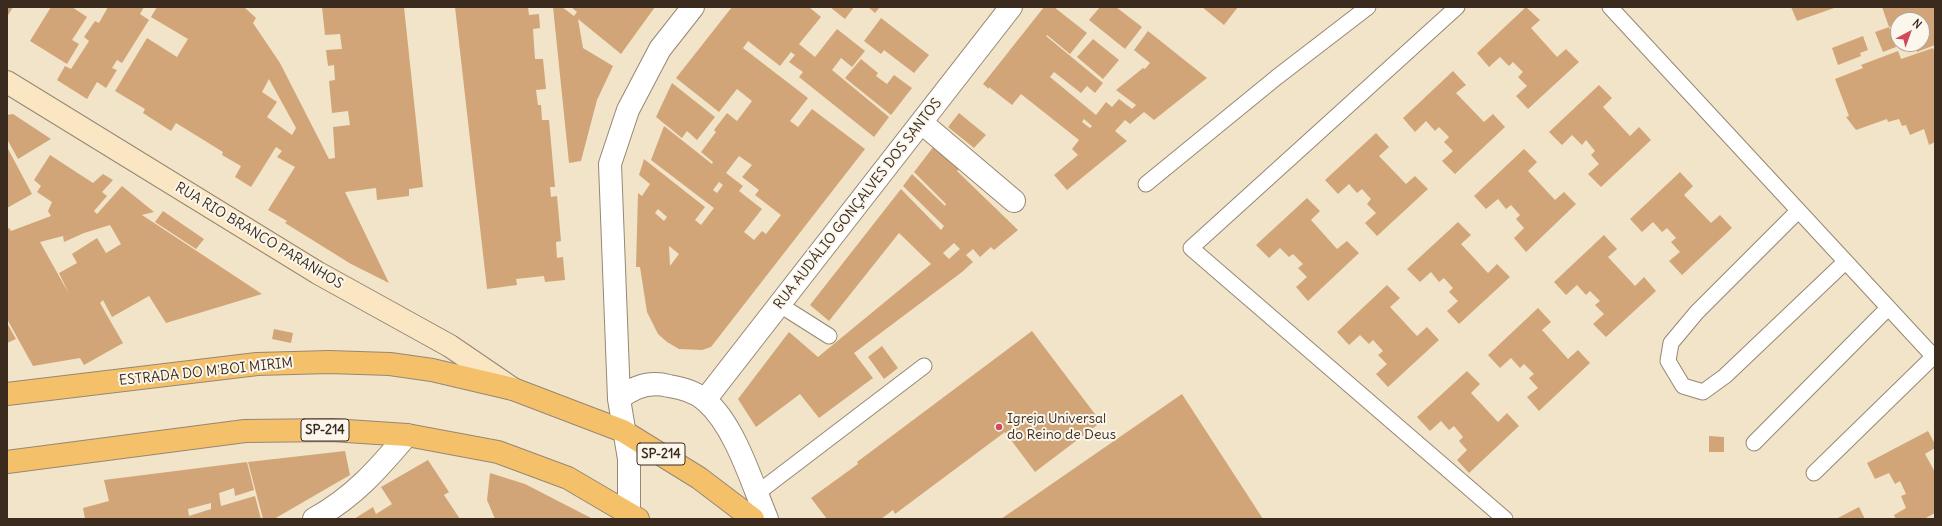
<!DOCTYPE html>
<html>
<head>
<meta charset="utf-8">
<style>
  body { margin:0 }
  #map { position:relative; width:1942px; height:526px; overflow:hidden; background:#f2e4c9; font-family:Delius,sans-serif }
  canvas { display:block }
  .frame { position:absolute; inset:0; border:8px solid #3b2a1e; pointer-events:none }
  .north { position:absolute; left:1890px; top:12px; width:40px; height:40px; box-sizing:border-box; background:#fbf7ec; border:1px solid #aea59a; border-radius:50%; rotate:41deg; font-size:11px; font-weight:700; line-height:16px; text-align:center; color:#3b2a1e }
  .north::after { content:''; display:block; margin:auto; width:14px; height:18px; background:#d1495b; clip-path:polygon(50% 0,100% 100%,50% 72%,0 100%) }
</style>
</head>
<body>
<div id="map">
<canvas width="1942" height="526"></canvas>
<div class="frame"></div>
<div class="north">N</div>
</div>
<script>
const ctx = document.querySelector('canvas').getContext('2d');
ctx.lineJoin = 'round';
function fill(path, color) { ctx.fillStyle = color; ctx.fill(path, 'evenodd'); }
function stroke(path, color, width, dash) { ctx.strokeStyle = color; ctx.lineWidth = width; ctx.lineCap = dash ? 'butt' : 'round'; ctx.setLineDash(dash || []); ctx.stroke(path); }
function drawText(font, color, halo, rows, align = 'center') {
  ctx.font = font + ' Delius,sans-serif'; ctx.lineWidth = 4; ctx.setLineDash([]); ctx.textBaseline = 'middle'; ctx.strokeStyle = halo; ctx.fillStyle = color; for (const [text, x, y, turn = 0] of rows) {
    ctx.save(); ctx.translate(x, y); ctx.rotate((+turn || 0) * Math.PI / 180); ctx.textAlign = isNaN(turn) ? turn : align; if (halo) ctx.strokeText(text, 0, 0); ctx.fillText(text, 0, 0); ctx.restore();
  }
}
fill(new Path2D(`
  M7,7H13L7,17Z
  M51,7H72L87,17L72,40L79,44L67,64L30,41Z
  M108,7H144L140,14L149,20L122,63L117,60L112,68L117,70L106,88L97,82L87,99L57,80L65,66L71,69L89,41L84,37L95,21L99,23Z
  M157,7H244L256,18L253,23L280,63L329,159L335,158L333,127L350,125L348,111L332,113L329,81L335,80L334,65L328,66L326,50L342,49L340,34L325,35L322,7H404L423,187L409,189V196L377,200L376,188L345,192L389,283L351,264L285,223L287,221L268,210L295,167L277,157L282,151L276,147L251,187L235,177L241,166L222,155L223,152L176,123L171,131L143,113L145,109L115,91L147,38L177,57L188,39L151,17ZM269,79L296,128L292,135L267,117L277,102L262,92Z
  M455,7H528L529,15L539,14L540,28L533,29L535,59H543L546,89L536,90L538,105H541L542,120H549L555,187H550L551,197L557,196L561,241L556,242L557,258L563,257L565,280L545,282L544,276L516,279L517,285L487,289Z
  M553,7H562L574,16L577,12L571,7H655L621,54L578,19L583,48L613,66L597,100L581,161L569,163Z
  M732,7H809L821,17L799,44L815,57L837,29L865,51L852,67L841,58L832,70L889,117L874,137L799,77L803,72L789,62L795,55L791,52L780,66L748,41L743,48L808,98L790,121L798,127L812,109L865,149L711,347L702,350L679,349L667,342L658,334L647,312L640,267H636L638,193L642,196L650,184L639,175L644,159L705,207L695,220L701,225L714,208L651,160L664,126L712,164L713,162L701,152L716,132L714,130L727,113L737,121L752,101L737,89L719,112L676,78ZM739,156L752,165L742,177L759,190L755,195L781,215L766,234L762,231L754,240L744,232L762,209L739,191L743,186L726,173ZM719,182L723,185L717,193L713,190ZM658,209L667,217L664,221L655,213ZM669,246L679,254L670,266Z
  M830,7H854L845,19Z
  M868,7H880L875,13Z
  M1044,7H1054L1087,33L1070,54L1047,35L1046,36L1103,83L1095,93L1087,86L1081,93L1054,72L1050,77L1096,115L1106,102L1112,107L1119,99L1132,109L1136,105L1116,90L1143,68L1145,69L1150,63L1134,50L1148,31L1207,78L1154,120L1144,112L1130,124L1125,120L1115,131L1127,141L1067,190L1054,175L1078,155L1072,149L1079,140L1021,94L1012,105L989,87V89L983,84ZM1084,119L1092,126L1090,128L1082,122Z
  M1100,7H1116L1142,27L1125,49L1089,20Z
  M1202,7H1238L1224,25Z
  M1526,7L1540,20L1531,28L1557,57L1566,49L1579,62L1528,109L1516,96L1527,86L1518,77L1523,72L1513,62L1509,66L1500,57L1489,67L1477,53Z
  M1791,7H1837L1797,21Z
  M1882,7H1935V45L1917,52L1914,44H1922V20H1898V24L1889,27Z
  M881,18L929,55L914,73L884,50L881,54L864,41Z
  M1889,27L1896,47L1883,52L1875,32Z
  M1863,36L1868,50L1860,53L1861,56L1838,65L1832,48Z
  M1093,39L1119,60L1103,79L1077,57Z
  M1933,48L1935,53V142L1929,145L1924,129L1910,135L1906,125L1902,126L1899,119L1888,122L1887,119L1856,130L1846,117L1849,116L1835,79L1863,68L1861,65L1898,51L1901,59Z
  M861,59L878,73L876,76L887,84L894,75L912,88L891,115L845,78Z
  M1453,71L1466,85L1456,93L1484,122L1493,114L1505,127L1455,174L1442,161L1453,151L1444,142L1449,137L1439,127L1435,131L1426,121L1415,132L1403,118Z
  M672,83L715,117L697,140L687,131L682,138L656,117Z
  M1599,85L1612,98L1603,107L1630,136L1639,127L1651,140L1601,187L1588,174L1599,164L1591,155L1595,151L1586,140L1582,145L1572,135L1562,145L1549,132Z
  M959,113L986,135L974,148L948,127Z
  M13,114L51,139L18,159L7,139V115Z
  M1376,133L1389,147L1379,156L1406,184L1415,176L1428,189L1377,236L1365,223L1376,213L1367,204L1371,199L1362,189L1357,193L1349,184L1338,194L1325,180Z
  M934,146L960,168L957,171L1018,230L994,250L991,247L980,257L973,249L966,255L973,262L962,272L854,353L873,378L819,418L800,394L756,427L738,399L789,332L818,357L931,264L899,233L829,321L810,305L901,189L941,230L944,226L903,186L912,174L945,206L946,204L914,172ZM954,243L960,249L949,259L943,253Z
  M7,147L32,194L7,208Z
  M1524,149L1537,162L1528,171L1555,200L1564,192L1576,204L1526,252L1514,238L1524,228L1516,219L1520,215L1511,205L1506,209L1498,199L1486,209L1474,196Z
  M50,155L93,183L103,174L113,180L102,192L107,196L94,211L97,214L122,186L154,212L142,215L262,294L166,323L149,296L112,317L103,300L100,303L123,343L84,365L80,358L33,366L7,319V229L9,228L11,231L51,216L48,211L52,202L37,192L41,186L34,180ZM110,225L121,244L106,253L97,238L72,254L77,263L59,273L69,294L40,242L63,236L64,242L84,233Z
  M1680,172L1693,186L1684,195L1711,223L1720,215L1732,228L1682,275L1669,261L1680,252L1671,242L1676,238L1667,228L1662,232L1653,222L1642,232L1630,219Z
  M1307,198L1320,211L1311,220L1337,249L1347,241L1359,253L1308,301L1296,287L1307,277L1298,268L1303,264L1293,254L1289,257L1280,248L1269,258L1256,245Z
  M163,211L204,239L196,249L155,222Z
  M1458,222L1471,235L1461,244L1488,273L1497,264L1510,277L1459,324L1447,311L1458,301L1449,292L1453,288L1444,278L1439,282L1431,272L1420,282L1407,269Z
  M1604,235L1617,249L1608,257L1635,286L1644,277L1656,291L1606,337L1593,324L1604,314L1595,305L1600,301L1590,291L1586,295L1577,285L1566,295L1554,282Z
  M1387,285L1400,298L1390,307L1417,336L1427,327L1439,340L1388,387L1376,374L1387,364L1378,355L1383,351L1373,340L1369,344L1360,335L1349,345L1337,332Z
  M1538,308L1551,322L1542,330L1568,359L1578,350L1590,363L1539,411L1527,397L1538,388L1529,378L1534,374L1524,364L1520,368L1511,358L1500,368L1488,355Z
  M7,323L16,339L7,343Z
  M274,329L293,333L291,343L272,339Z
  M1032,331L1101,422L1035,472L1005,432L895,514L893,510L881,519H827L811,498L858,464L857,462Z
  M882,346L898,368L884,379L868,357Z
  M1467,371L1480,384L1471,393L1498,422L1507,413L1519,426L1469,473L1457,460L1467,450L1459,441L1463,437L1454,426L1449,430L1441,421L1430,431L1417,417Z
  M1182,394L1263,519H1001Z
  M1928,431L1935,444V448L1925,454L1935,472V513L1924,519H1896L1894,515L1906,508L1901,496L1906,494L1900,481L1895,484L1889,473L1875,479L1867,463Z
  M1709,436L1724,437V452H1709Z
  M345,451L350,475L274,519H263L248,462Z
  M428,460L449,492L444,495L460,519H354L373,507L376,514L392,504L381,487Z
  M247,462L254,490L235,496L234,488L219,493L221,506L255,496L261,519H85L83,508L109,501L104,480ZM211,503V509L189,516L188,509Z
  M490,473L525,484L593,519H495L487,500Z
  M1859,507L1865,519H1836Z`), '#d1a578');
const lane = new Path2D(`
  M1457,7L1191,248L1505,519
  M1610,7L1935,358
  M1146,184L1277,77L1368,7
  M1798,211L1697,312L1671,343L1668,361L1683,386L1703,392L1725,376L1845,262
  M780,305L829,336
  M1754,443L1888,308
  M1814,473L1933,357
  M756,494L924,366`);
const street = new Path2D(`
  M922,123L1014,201
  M619,399C634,386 650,381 669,386C682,388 696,392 706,401C735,426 752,483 767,519
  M705,400L1011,7
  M629,513V459L619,399L610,164L628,110L660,49L693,7
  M314,519C354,497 378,469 407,435`);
const secondary = new Path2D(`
  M7,82L318,273L450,346L513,389`);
const primary = new Path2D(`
  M7,394L257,364L329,362L390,364L432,370L513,389L623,431L699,478L753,519
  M7,462L245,431L332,430L407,435L498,452L568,478L638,519`);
stroke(lane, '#968774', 17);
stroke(street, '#968774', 24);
stroke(secondary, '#968774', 24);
stroke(primary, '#968774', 24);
stroke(lane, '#fff', 15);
stroke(street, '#fff', 22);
stroke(secondary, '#fbe6c3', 22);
stroke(primary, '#f4c16a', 22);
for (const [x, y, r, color] of [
  [999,427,4,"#d1495b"]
]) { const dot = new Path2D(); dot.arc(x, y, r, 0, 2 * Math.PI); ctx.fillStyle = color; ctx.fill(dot); stroke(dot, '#fbf7ec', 1.5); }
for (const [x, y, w] of [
  [325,430,48],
  [661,454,48]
]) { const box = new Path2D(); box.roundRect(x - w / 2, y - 11, w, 22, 3); ctx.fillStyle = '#fbf7ec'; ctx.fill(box); stroke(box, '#3b2a1e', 1); }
drawText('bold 13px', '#3b2a1e', null, [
  ["SP-214",325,430],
  ["SP-214",661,454]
]);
drawText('14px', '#3b2a1e', '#fbf7ec', [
  ["RUA AUDÁLIO GONÇALVES DOS SANTOS",858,204,-52],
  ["RUA RIO BRANCO PARANHOS",259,236,31],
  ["ESTRADA DO M'BOI MIRIM",206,372,-6]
]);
drawText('14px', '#3b2a1e', '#fbf7ec', [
  ["Igreja Universal",1007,419],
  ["do Reino de Deus",1007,435]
], 'left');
</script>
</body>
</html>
